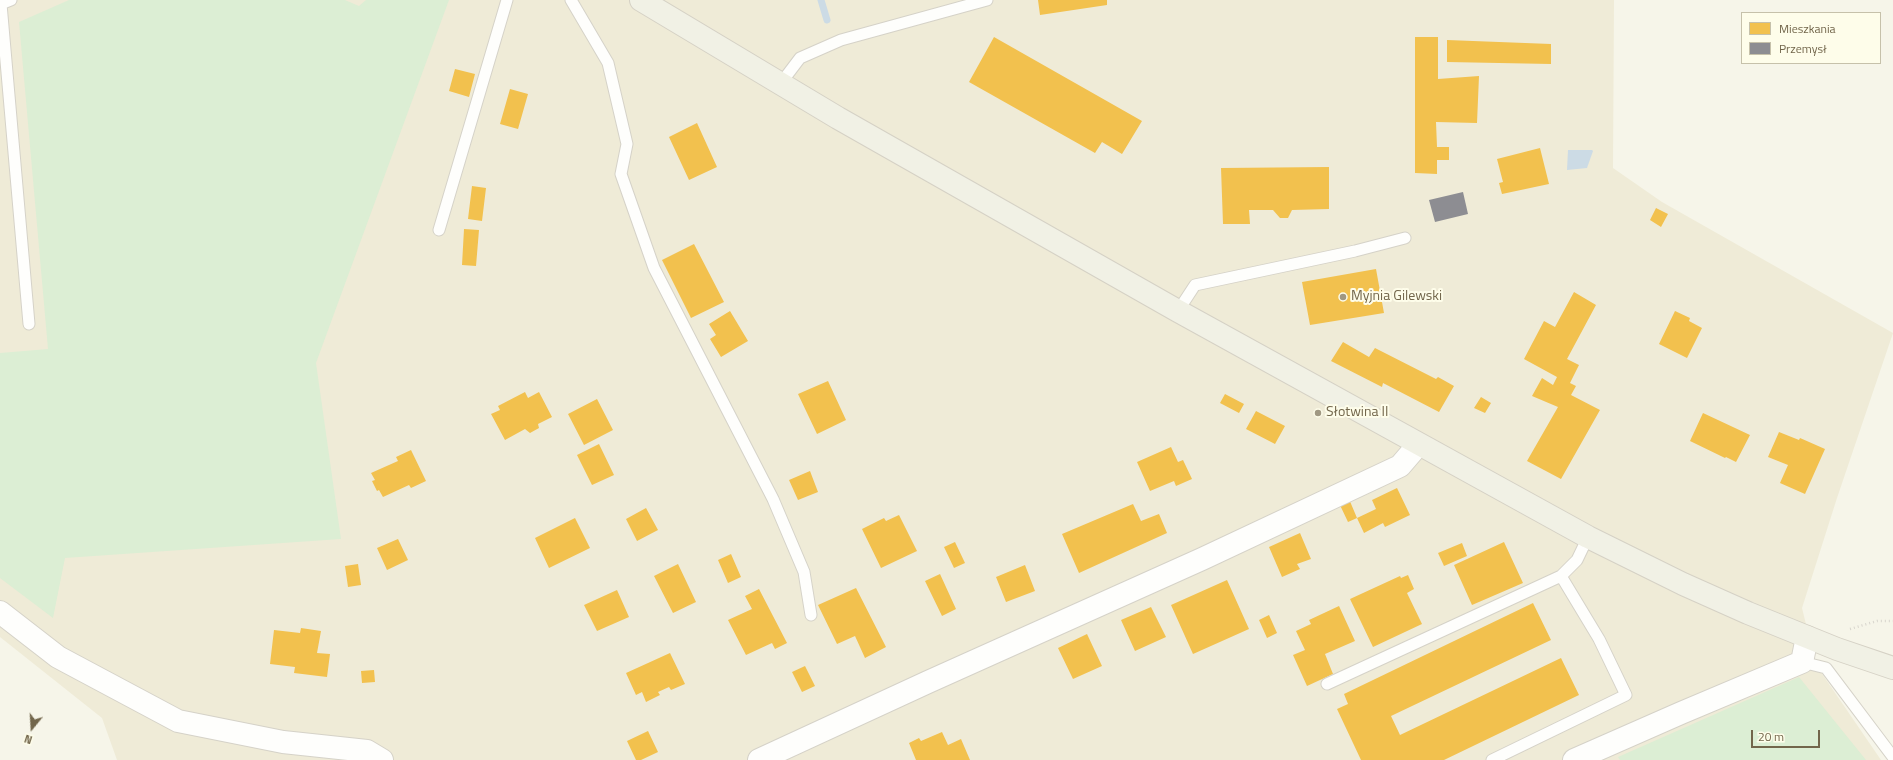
<!DOCTYPE html>
<html>
<head>
<meta charset="utf-8">
<style>
  body { margin:0 }
  #map { position:relative; width:1893px; height:760px; overflow:hidden; background:#f6f5e9; font-family:"Titillium Web",sans-serif }
  canvas { display:block }
  .legend { position:absolute; left:1741px; top:12px; width:140px; height:52px; box-sizing:border-box; background:#fefdea; border:1px solid #c6c1aa; margin:0; padding:5px 7px; list-style:none; font-size:12px; color:#72664b }
  .legend li { display:flex; align-items:center; gap:8px; height:20px }
  .legend b { width:20px; border:1px solid #c6c1aa }
  .north { position:absolute; left:12px; top:708px; width:40px; height:40px; -webkit-text-stroke:3px #fefdea; paint-order:stroke; rotate:198deg; font-size:11px; font-weight:700; line-height:16px; text-align:center; color:#72664b }
  .north::after { content:''; display:block; margin:auto; width:14px; height:18px; background:#72664b; clip-path:polygon(50% 0,100% 100%,50% 72%,0 100%) }
  .scale { position:absolute; left:1751px; top:730px; width:69px; height:18px; box-sizing:border-box; border:2px solid #72664b; border-top:0; padding-left:5px; font-size:12px; line-height:14px; white-space:nowrap; color:#72664b; -webkit-text-stroke:3px #fefdea; paint-order:stroke }
</style>
</head>
<body>
<div id="map">
<canvas width="1893" height="760"></canvas>
<ul class="legend">
<li><b style="height:11px;background:#f2c14e"></b>Mieszkania</li>
<li><b style="height:11px;background:#8d8d92"></b>Przemysł</li>
</ul>
<div class="north">N</div>
<div class="scale">20 m</div>
</div>
<script>
const ctx = document.querySelector('canvas').getContext('2d');
ctx.lineJoin = 'round';
function fill(path, color) { ctx.fillStyle = color; ctx.fill(path, 'evenodd'); }
function stroke(path, color, width, dash) { ctx.strokeStyle = color; ctx.lineWidth = width; ctx.lineCap = dash ? 'butt' : 'round'; ctx.setLineDash(dash || []); ctx.stroke(path); }
function drawText(font, color, halo, rows, align = 'center') {
  ctx.font = font + ' "Titillium Web",sans-serif'; ctx.lineWidth = 4; ctx.setLineDash([]); ctx.textBaseline = 'middle'; ctx.strokeStyle = halo; ctx.fillStyle = color; for (const [text, x, y, turn = 0] of rows) {
    ctx.save(); ctx.translate(x, y); ctx.rotate((+turn || 0) * Math.PI / 180); ctx.textAlign = isNaN(turn) ? turn : align; if (halo) ctx.strokeText(text, 0, 0); ctx.fillText(text, 0, 0); ctx.restore();
  }
}
fill(new Path2D(`
  M0,0H1614L1613,168L1662,202L1893,333L1837,498L1802,608L1816,665L1881,760H117L102,718L0,637Z`), '#efebd7');
fill(new Path2D(`
  M69,0H345L359,6L366,0H449L316,363L341,539L65,558L53,618L0,578V353L48,349L19,22Z
  M1799,677L1866,760H1620L1618,757Z`), '#dceed4');
fill(new Path2D(`
  M1568,150H1592L1593,151L1587,168L1567,170Z`), '#ccdbe5');
fill(new Path2D(`
  M1038,0H1107V5L1040,15Z
  M994,37L1142,121L1122,154L1102,142L1095,153L969,82Z
  M1415,37H1438V79L1479,76L1477,123L1436,122L1437,147H1449V160H1437V174L1415,173Z
  M1447,40L1551,44V64L1447,62Z
  M455,69L475,74L469,97L449,91Z
  M510,89L528,94L518,129L500,124Z
  M697,123L717,167L689,180L669,137Z
  M1540,148L1549,184L1502,194L1499,183L1503,182L1497,159Z
  M1329,167V209L1292,210L1288,218H1280L1273,210H1249L1250,224H1223L1221,168Z
  M472,186L486,188L482,221L468,219Z
  M1656,208L1668,214L1661,227L1650,220Z
  M464,229L479,230L476,266L462,265Z
  M694,244L724,302L691,318L662,260Z
  M1376,269L1384,313L1310,325L1302,282Z
  M1574,292L1596,305L1567,359L1579,365L1570,383L1576,386L1571,395L1600,410L1561,479L1527,461L1558,407L1532,396L1542,378L1553,385L1557,377L1524,359L1544,321L1555,327Z
  M730,311L748,341L721,357L710,339L716,335L709,324Z
  M1675,311L1690,318L1689,321L1702,328L1687,358L1659,344Z
  M1343,342L1369,357L1375,348L1436,379L1438,377L1454,386L1439,412L1383,383L1382,387L1331,361Z
  M828,381L846,420L817,434L798,394Z
  M525,392L528,398L539,392L552,417L538,424L539,428L530,433L525,429L505,440L491,414L500,410L498,406Z
  M1225,394L1244,404L1239,413L1220,403Z
  M1481,397L1491,403L1485,413L1474,408Z
  M597,399L613,430L584,445L568,414Z
  M1256,411L1285,426L1275,444L1246,429Z
  M1703,413L1750,435L1736,462L1726,457L1725,458L1690,441Z
  M1779,432L1799,440L1800,438L1825,449L1805,494L1780,483L1788,465L1768,457Z
  M599,444L614,475L592,485L577,455Z
  M1171,447L1178,462L1183,460L1192,479L1176,486L1174,481L1150,491L1137,462Z
  M411,450L426,481L411,488L409,485L383,497L379,490L377,491L372,481L375,480L371,473L398,461L396,457Z
  M810,471L818,492L798,500L789,480Z
  M1397,488L1410,515L1385,527L1383,523L1364,533L1357,518L1348,522L1339,503L1349,499L1357,518L1376,509L1372,500Z
  M1133,504L1141,521L1159,514L1167,533L1079,573L1062,534Z
  M646,508L658,530L637,541L626,519Z
  M899,515L917,551L881,568L862,529L884,518L886,521Z
  M575,518L590,548L549,568L535,538Z
  M1300,533L1311,559L1297,564L1300,569L1282,577L1269,547Z
  M398,539L408,560L387,570L377,548Z
  M955,542L965,563L954,568L944,547Z
  M1504,542L1523,583L1472,605L1454,565Z
  M1462,543L1467,556L1444,566L1438,553Z
  M731,554L741,577L728,583L718,560Z
  M358,564L361,585L348,587L345,566Z
  M678,564L696,602L673,613L654,576Z
  M1025,565L1035,591L1006,602L996,577Z
  M940,574L956,609L942,616L925,581Z
  M1408,575L1414,589L1407,593L1422,624L1373,647L1350,599L1400,576L1401,578Z
  M1227,580L1249,629L1193,654L1171,605Z
  M856,588L886,647L865,658L855,636L837,644L818,605Z
  M759,589L787,643L775,649L772,643L746,655L728,620L752,609L745,596Z
  M617,590L629,617L597,631L584,605Z
  M1533,603L1551,640L1391,716L1400,735L1561,658L1579,695L1444,760H1361L1337,709L1348,704L1344,694Z
  M1339,606L1355,641L1325,654L1333,674L1307,686L1293,655L1305,650L1296,631L1311,624L1309,620Z
  M1151,607L1166,637L1135,651L1121,620Z
  M1269,615L1277,633L1267,638L1259,620Z
  M301,628L321,631L317,653L330,654L327,677L294,673L295,667L270,664L274,630L300,633Z
  M1087,634L1102,666L1073,679L1058,648Z
  M670,653L685,684L671,690L669,687L658,692L660,695L646,702L642,692L636,695L626,673Z
  M805,666L815,686L802,692L792,672Z
  M374,670L375,682L362,683L361,671Z
  M648,731L658,752L641,760H636L627,741Z
  M942,732L948,745L961,739L970,760H916L909,743L919,738L921,741Z`), '#f2c14e');
fill(new Path2D(`
  M1463,192L1468,214L1435,222L1429,200Z`), '#8d8d92');
stroke(new Path2D(`
  M821,0L827,20`), '#ccdbe5', 7);
const lane = new Path2D(`
  M11,0L1,4L29,324
  M571,0L608,63L627,144L621,174L654,268L773,499L804,572L811,615
  M781,83L800,58L841,40L987,0
  M439,230L507,0
  M1178,311L1195,285L1355,251L1405,238
  M1802,662L1826,668L1893,757
  M1327,684L1561,576L1577,560L1588,537
  M1492,760L1626,695L1599,639L1561,576`);
const street = new Path2D(`
  M0,612L58,657L178,721L283,742L367,751L382,760
  M759,760L928,682L1202,559L1400,466L1418,445
  M1574,760L1681,713L1802,662L1807,637`);
const primary = new Path2D(`
  M641,0L838,118L1178,311L1588,537L1683,584L1748,613L1837,649L1893,668`);
stroke(lane, '#d5d2c8', 13);
stroke(street, '#d5d2c8', 24);
stroke(primary, '#d5d1c5', 24);
stroke(new Path2D(`
  M1850,629L1877,621H1893`), '#d8d5cd', 2.5, [1, 3]);
stroke(lane, '#fefefc', 11);
stroke(street, '#fefefc', 22);
stroke(primary, '#f1f1e5', 22);
for (const [x, y, r, color] of [
  [1343,297,4,"#a09882"],
  [1318,413,4,"#a09882"]
]) { const dot = new Path2D(); dot.arc(x, y, r, 0, 2 * Math.PI); ctx.fillStyle = color; ctx.fill(dot); stroke(dot, '#fefdea', 1.5); }
drawText('14px', '#72664b', '#fefdea', [
  ["Myjnia Gilewski",1351,297],
  ["Słotwina II",1326,413]
], 'left');
</script>
</body>
</html>
